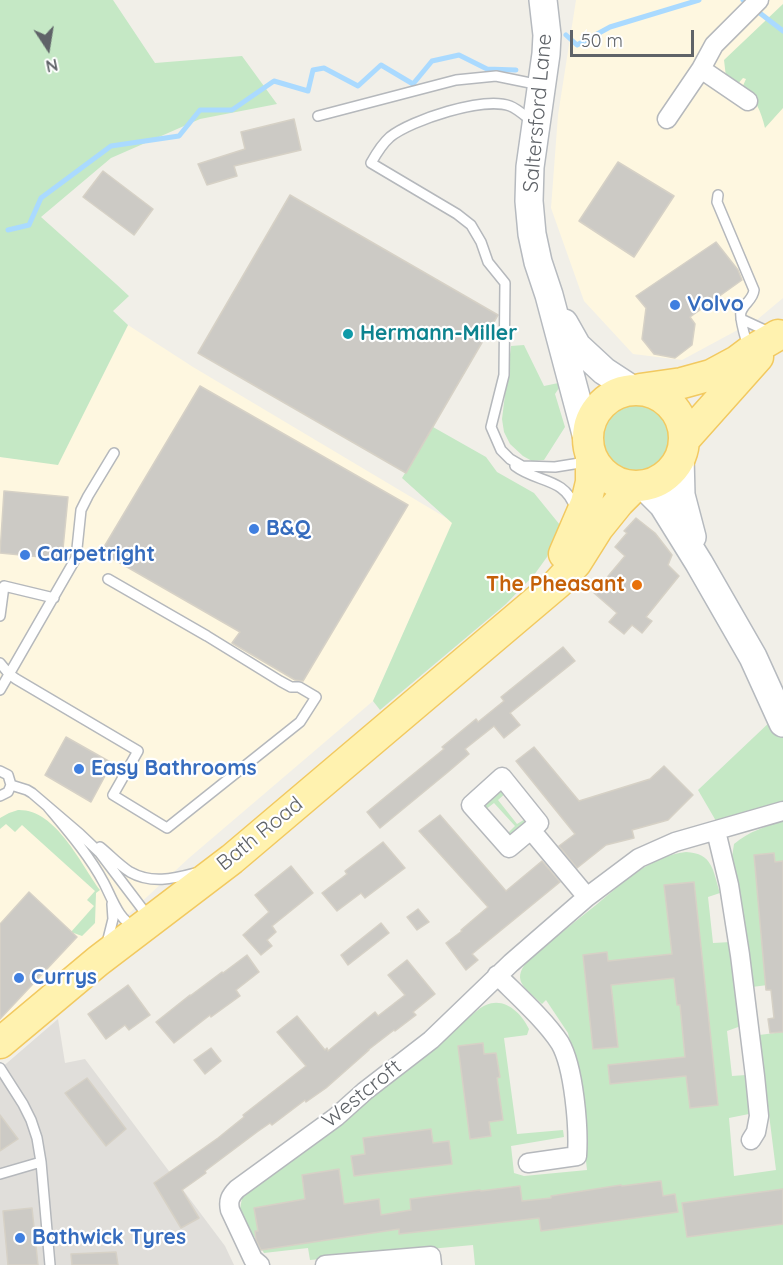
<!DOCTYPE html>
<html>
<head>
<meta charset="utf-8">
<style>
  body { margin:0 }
  #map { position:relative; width:783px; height:1265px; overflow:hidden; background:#f1efe8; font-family:Quicksand,sans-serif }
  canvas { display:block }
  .north { position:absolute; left:18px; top:18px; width:60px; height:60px; -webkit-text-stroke:4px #fff; paint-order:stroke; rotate:168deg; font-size:16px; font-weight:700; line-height:24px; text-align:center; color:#5f6368 }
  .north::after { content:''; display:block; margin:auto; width:21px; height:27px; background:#5f6368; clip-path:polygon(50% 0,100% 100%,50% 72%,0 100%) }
  .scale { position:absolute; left:570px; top:30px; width:124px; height:27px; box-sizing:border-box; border:3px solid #5f6368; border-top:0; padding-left:8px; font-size:18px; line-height:21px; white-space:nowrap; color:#5f6368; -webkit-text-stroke:4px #fff; paint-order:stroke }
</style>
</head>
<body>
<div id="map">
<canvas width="783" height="1265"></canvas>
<div class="north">N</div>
<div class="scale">50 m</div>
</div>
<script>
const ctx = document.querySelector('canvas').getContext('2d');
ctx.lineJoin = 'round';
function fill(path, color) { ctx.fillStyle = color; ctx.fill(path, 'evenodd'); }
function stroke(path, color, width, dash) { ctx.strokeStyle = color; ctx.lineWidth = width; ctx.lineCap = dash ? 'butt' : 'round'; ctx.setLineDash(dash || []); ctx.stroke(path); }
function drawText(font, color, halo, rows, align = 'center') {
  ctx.font = font + ' Quicksand,sans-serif'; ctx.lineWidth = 4.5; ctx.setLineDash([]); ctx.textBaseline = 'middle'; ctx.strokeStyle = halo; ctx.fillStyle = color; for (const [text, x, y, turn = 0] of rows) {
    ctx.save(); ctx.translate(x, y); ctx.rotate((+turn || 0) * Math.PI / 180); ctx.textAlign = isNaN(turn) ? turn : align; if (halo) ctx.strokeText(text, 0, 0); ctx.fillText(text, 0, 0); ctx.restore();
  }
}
fill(new Path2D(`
  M576,0H783V298L758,319L682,360L633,354L584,301L551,208L558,115Z
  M128,325L193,367L453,522L373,701L189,858L0,1033V457L58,464Z`), '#fef7e0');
fill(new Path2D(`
  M58,1019L65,1063L85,1059L225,1246L234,1265H0V1069Z`), '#e0deda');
fill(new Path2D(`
  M0,0H113L155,63L242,56L277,104L200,119L111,158L41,217L116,284L129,296L113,311L128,325L58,465L0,457Z
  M783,4V108L765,128C761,112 756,98 742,88L746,79L743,78L736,86L726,77L724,60Z
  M524,345L544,386L563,382L555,394L565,427L544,460L532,461L523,456L510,444L504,432L502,419L511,346Z
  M601 437a36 36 0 1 1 72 0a36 36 0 1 1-72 0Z
  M433,427L486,457L497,472L534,493L560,525L547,557L534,575L506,604L380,710L373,701L452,523L402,478Z
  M773,719L783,738V805L716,821L698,790Z
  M501,790L507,792L498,800L517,824L527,818V821L512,836L507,834L515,826L494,803L485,810C482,801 494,795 501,790Z
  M18,810C56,809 80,863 100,890L96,893L95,923L82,936L71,932L94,906L87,900L95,891L22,825L15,832L6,824L0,829V818L9,813Z
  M783,821V983L752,987L732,857L734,844C750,831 764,827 783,821Z
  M686,852C713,853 713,871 720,893L708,897L713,943L731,942L741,1026L727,1031L732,1076L746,1075L749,1114L729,1118L734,1176L776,1170L759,1035L783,1032V1265H475L473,1245L310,1260L308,1248L264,1253L246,1223L240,1209L242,1198L470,1016C475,1013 480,1007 486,1005C505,997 521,1013 529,1029L527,1035L504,1038L517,1134L563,1130L564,1137L511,1146L514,1173L524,1176L587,1170L575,1064L568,1033L546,1000L542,1004C524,987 509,980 531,957C553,940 574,922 596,905C623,883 650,856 686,852Z`), '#c5e8c5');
stroke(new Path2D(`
  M743,0L783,31
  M566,35L577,45L610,27L699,0
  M8,230L29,225L41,198L111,146L179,136L200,110H232L274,81L308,91L313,70L324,68L358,86L381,65L413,84L432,61L459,55L487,69L516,70`), '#aadaff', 5);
const building = new Path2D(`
  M294,119L301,150L234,166L237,176L207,185L198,164L245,149L241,132Z
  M618,162L674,196L634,257L579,221Z
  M103,171L153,209L134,235L83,197Z
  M290,195L498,315L406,473L198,353Z
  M716,242L738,270L742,280L690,317L695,324L692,345L675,358L654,354L642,339L646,308L636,296Z
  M200,386L408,505L303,681L295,680L232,643L240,632L101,552Z
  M4,491L68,497L62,559L0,553Z
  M636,518L655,533L672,555L668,565L679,576L646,617L652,621L642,633L632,625L624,634L609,622L617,613L594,593L625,556L615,547L627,533L624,531Z
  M563,647L575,661L510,713L520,725L504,738L494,726L465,749L469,754L448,772L380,828L367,812L444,749L442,747L476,719L478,722L504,701L501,697Z
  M66,737L112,763L91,802L45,775Z
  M534,747L579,801L650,779L664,766L693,795L668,820L632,830L634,838L606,845L577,868L559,846L575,834L516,761Z
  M440,815L506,891L542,861L560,882L472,954L478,960L466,970L446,943L462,931L461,930L488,907L419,831Z
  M383,842L405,868L365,898L361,893L337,911L322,893L347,874L345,871Z
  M774,853L775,862L783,861V1032L770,1033L768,1019L774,1018L771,990H766L754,855Z
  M291,866L313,893L272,926L276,932L267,940L272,946L261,955L243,935L269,912L255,895Z
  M694,882L718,1105L690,1108L686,1076L610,1084L608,1065L685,1057L680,1005H677L674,978L611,985L618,1047L593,1049L583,955L607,952L608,961L672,954L664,885Z
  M29,892L77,937L0,1019V924Z
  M418,909L429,922L417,930L407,917Z
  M381,923L389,933L348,965L341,955Z
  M247,955L259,972L236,990L240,996L211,1017L210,1015L174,1043L156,1022L190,995V996L222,972L223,973Z
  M407,960L435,994L413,1012L416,1015L395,1031L394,1030L368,1050H369L326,1088L306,1102L305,1100L272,1125L270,1123L257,1132L205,1171L206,1173L182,1190L199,1218L181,1228L154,1183L218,1138L244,1117L243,1115L306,1066L277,1032L297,1016L325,1050L327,1048L328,1051L375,1012L378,1016L405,995L388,975Z
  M128,985L150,1015L129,1030L125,1025L106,1039L88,1014Z
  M483,1043L484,1054L496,1053L500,1077L497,1078L503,1120L489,1122L491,1136L470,1139L458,1046Z
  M211,1048L221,1061L205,1074L194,1060Z
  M87,1078L126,1129L106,1146L65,1093Z
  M0,1115L18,1139L0,1151Z
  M431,1129L433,1143L449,1141L452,1164L354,1176L351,1156L365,1154L363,1138Z
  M339,1169L344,1204L379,1199L381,1215L411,1210L410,1199L480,1190L481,1191L520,1186L522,1201L551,1198V1196L621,1185L622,1186L661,1181L663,1196L675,1194L678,1212L541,1231L539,1218L399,1234V1229L261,1250L256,1240L255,1231H258L254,1208L305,1199L302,1175Z
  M783,1189V1224L687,1237L682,1203Z
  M32,1208L38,1265H8L3,1211Z
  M116,1252L118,1265H72L71,1254Z`);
fill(building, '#cccac5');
stroke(building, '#d6d1c6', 1.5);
const lane = new Path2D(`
  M318,116L456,80L496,76L540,85
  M533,122C526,117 518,109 510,106C484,96 411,120 390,137C382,144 376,154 371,163L457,214L471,225L481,242L488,262L505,283L504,375L491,427L501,450L510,459L522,466L555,467L586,462
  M718,195L717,202L754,290C753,300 744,303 741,312C739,319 746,339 748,347
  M741,319L769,332
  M515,466C537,483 565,477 575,508
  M0,616L4,586L54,598
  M0,663L9,674L16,679L138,751L113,795L167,828L300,722L316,697L299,687H291L280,681L207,636L108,579
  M0,690L76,558L81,510L88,496L114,453
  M0,771L8,775L11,785L8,792L0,796
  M11,785L27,790L32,793L80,834L100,853L144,911L147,917
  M48,807C68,831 89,855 104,883C111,896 120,924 136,926
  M100,847C110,855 119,865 130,872C151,884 173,879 195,873
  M107,943L113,919L112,904
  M0,1068L23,1104L31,1120L37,1138L41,1162L50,1265
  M0,1174L41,1162`);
const street = new Path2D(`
  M701,69L748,101
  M667,119L701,69L714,45L759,0
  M502,777L539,823L509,848L471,805Z
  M531,830L587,897
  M716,831L729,885L740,955L755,1076L759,1116L756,1132L751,1140
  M497,975C517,995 545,1020 560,1043C574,1067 579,1128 577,1156L528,1163
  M260,1265L253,1259L230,1210C228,1201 230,1196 237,1189L336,1117L365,1091L431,1040L511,963L587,897L639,858L675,842L783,811
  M325,1265L431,1256L432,1265`);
const secondary = new Path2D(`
  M543,0L547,35L546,54L530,167L529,201L532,234L538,262L549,295L587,438
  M564,323L577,346L604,371L633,390
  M680,456L681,495L692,537
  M643,485L663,505L699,563L753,657L783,723`);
const primary = new Path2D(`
  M640,389L682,383L711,375L737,361L749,352L778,335
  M588 438a48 48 0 1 1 96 0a48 48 0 1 1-96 0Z
  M684,440L758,357
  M564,554L586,503L591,482V456
  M0,1043L98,961L232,859L558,583L576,563L598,528L619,502L635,486`);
stroke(lane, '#b5b8bc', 12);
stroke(street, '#b5b8bc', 21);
stroke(secondary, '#b6babf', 30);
stroke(primary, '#f2c960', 33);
stroke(lane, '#fff', 9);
stroke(street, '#fff', 18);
stroke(secondary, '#fff', 27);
stroke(primary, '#fff2af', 30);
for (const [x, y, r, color] of [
  [675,305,6,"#3f7fe0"],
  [348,334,6,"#0f9aa8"],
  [254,529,6,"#3f7fe0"],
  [25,555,6,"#3f7fe0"],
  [637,585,6,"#e8710a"],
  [79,769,6,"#3f7fe0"],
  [19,978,6,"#3f7fe0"],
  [20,1238,6,"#3f7fe0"]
]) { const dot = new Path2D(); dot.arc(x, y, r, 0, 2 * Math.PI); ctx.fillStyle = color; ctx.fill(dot); stroke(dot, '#fff', 2); }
drawText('21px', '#5f6368', '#fff', [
  ["Saltersford Lane",538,113,-85],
  ["Bath Road",260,834,-39],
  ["Westcroft",362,1094,-39]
]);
drawText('bold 21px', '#366cbe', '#fff', [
  ["Volvo",687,305],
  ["B&Q",266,529],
  ["Carpetright",37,555],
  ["Easy Bathrooms",91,769],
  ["Currys",31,978],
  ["Bathwick Tyres",32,1238]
], 'left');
drawText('bold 21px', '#0d838f', '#fff', [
  ["Hermann-Miller",360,334]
], 'left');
drawText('bold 21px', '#c56008', '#fff', [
  ["The Pheasant",625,585]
], 'right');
</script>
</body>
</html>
